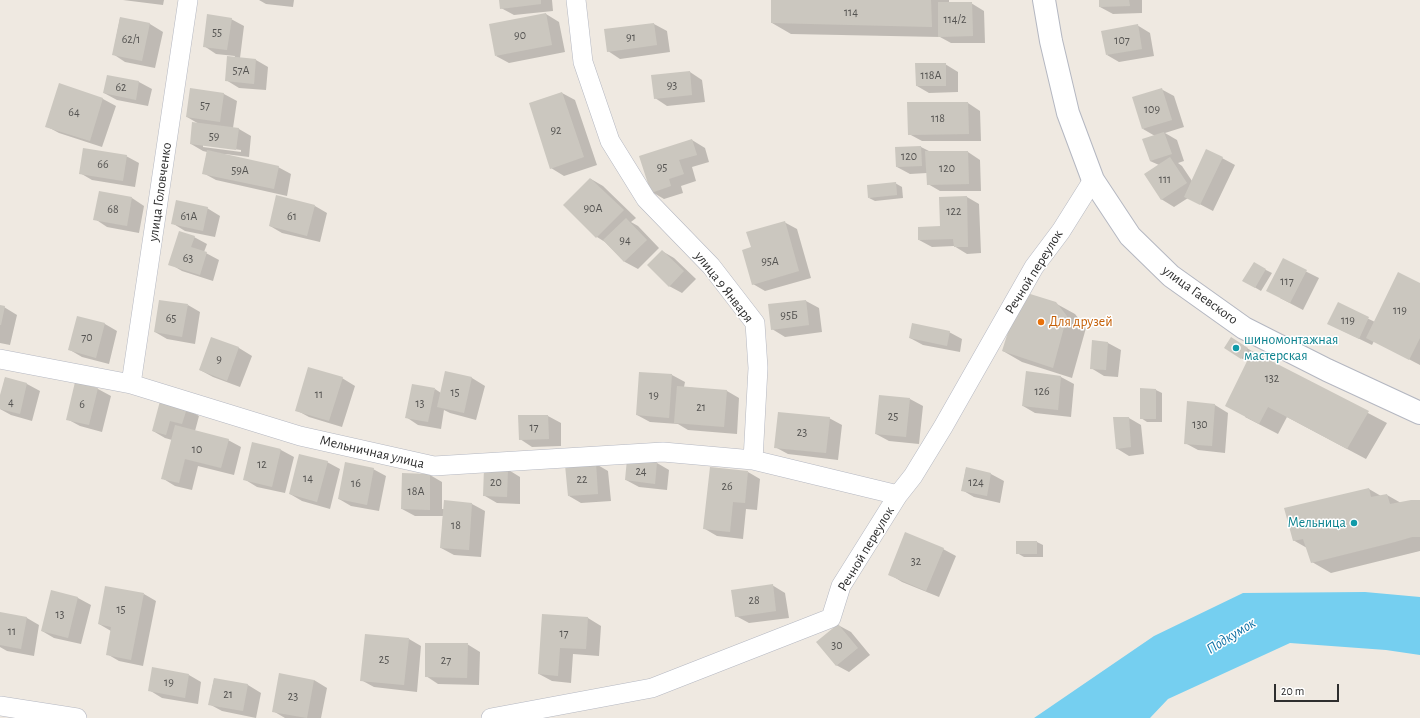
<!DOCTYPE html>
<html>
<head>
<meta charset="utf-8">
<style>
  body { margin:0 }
  #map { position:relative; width:1420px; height:718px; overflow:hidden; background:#efe9e1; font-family:"Alegreya Sans",sans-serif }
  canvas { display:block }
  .scale { position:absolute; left:1274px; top:684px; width:65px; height:18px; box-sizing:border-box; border:2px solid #2e2e2e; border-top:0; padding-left:5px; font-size:12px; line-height:14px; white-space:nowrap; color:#2e2e2e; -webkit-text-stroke:3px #fff; paint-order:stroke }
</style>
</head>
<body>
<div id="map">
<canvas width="1420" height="718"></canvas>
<div class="scale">20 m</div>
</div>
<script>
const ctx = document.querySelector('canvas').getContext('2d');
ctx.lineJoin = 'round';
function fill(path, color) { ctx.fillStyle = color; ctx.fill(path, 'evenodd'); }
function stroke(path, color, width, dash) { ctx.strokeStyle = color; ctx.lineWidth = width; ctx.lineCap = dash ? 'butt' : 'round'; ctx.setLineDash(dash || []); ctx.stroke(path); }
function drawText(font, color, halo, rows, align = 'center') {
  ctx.font = font + ' "Alegreya Sans",sans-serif'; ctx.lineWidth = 3; ctx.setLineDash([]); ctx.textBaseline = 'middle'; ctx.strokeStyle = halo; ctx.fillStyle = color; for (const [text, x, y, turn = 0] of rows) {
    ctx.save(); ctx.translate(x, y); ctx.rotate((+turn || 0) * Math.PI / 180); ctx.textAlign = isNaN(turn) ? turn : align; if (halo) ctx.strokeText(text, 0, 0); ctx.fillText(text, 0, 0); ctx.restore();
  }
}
fill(new Path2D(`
  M1365,592L1420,597V655L1386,650L1290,643L1168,699L1150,718H1034L1154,636L1243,593Z`), '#75cff0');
fill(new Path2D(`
  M123,0H164L163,5Z
  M259,0H294L293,7L266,4Z
  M500,0H552L553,11L514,15L501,8Z
  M771,0H949V3H971L984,11L985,43H951L940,37L791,34L772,23Z
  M1100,0H1142V13L1113,14L1100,7Z
  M546,14L559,22L565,52L509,63L496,56Z
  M120,18L150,24L163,32L155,68L125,62L113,54Z
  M231,19L244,26L240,58L256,60L268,67L266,90L239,88L226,80L235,56L216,54L204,46Z
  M654,24L667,31L670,52L620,59L608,51Z
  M1137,25L1150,33L1154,56L1119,62L1107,55Z
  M945,64L958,72V92L929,93L917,86Z
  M690,72L702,80L705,102L667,106L655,98Z
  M108,76L139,82L152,89L148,106L117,100L104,93Z
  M60,85L103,99L116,106L102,147L59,133L46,126Z
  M191,89L224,94L237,101L233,128L239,129L251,136L249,157L225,154V155L278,167L291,174L287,196L216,180L203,173L207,152L203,151L191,144L199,124L187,117ZM203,145L241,150V152L203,147Z
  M1161,89L1174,96L1184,127L1165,133L1177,140L1184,161L1178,163L1182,166L1192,181L1222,158L1235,165L1213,211L1188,198L1174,207L1161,199L1159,165L1150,161L1155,136L1143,129Z
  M562,93L575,100L597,165L564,176L551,168Z
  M968,103L980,111L981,141H922L909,134Z
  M692,140L705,148L709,162L692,167L696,181L681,186L683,193L664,199L652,192Z
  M921,147L931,152H968L980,160L981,191H940L928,184L927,173L910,174L897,167Z
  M126,156L139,163L135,187L92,180L80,173Z
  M591,179L603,186L636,218L631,222L638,226L659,248L638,269L625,262L605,242L597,237Z
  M895,183L902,187L903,198L875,201L869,198Z
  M967,197L979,204L981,253L967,254L954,246L932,247L919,240L942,227Z
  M132,198L144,206L139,233L107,227L95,219Z
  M315,206L327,213L320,242L282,233L270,226Z
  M207,208L220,216L215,237L185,231L172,223Z
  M784,222L797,229L811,278L765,291L753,284L752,248Z
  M194,237L207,244L204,252L219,260L213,281L182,271L170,264Z
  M662,251L674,258L696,279L682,293L669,286Z
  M1283,260L1319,278L1303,310L1280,298Z
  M1254,264L1272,273L1261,291L1244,281Z
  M1420,284V365L1374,341L1372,345L1341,330L1338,304L1375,322Z
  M806,301L819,308L822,332L785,337L772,329Z
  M1055,303L1075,314L1086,328L1072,378L1022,362L1003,351Z
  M188,305L200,312L195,344L167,339L155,332Z
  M0,306L4,307L17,315L10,345L0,343Z
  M78,317L105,324L117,331L109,364L82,357L70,350Z
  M949,332L962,339L960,352L923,345L910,338Z
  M212,338L239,348L252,356L240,387L213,377L200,370Z
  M1232,339L1265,359L1387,423L1366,459L1287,417L1278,434L1245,417L1248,362L1241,358Z
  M1093,341L1108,343L1121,350L1118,377L1104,376L1091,368Z
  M446,372L472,378L485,386L476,420L450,413L444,410L441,429L418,425L406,417L435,389L441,393Z
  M1027,372L1061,377L1074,384L1071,417L1035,413L1023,406Z
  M640,373L672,375L685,382L684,387L727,391L739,398L737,434L688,430L678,424L650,422L637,415Z
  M5,378L27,384L40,391L32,421L11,415L0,409V399Z
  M342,378L355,386L342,427L309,417L296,410Z
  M76,384L98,389L111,396L102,432L80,426L67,419Z
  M1156,390L1162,393V422H1147L1141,418Z
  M910,399L923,406L919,444L889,441L876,434Z
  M1188,402L1215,405L1228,413L1225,453L1198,450L1185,443Z
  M187,409L199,416L195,431L228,440L241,447L234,475L198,466L192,490L175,486L162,478L172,440L165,438L153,431Z
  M519,416H548L561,423V446L532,447L520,439Z
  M829,418L842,425L838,460L788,454L775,447Z
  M1129,418L1141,425L1144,454L1129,456L1116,448Z
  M253,443L281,450L294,457L285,493L257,487L244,479Z
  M327,462L340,469L330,509L302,501L290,494Z
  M657,463L669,470L667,490L639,487L626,480Z
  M596,464L608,471L611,501L581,503L569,496Z
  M966,468L991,474L1004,481L1000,503L974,497L962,490Z
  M373,469L386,476L379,511L351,506L339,499Z
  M507,469L520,477V504L497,503L485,496Z
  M748,472L760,479L757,510L746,509L743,539L717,536L705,529Z
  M430,475L442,482V509H444V501L472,504L485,511L481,557L454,555L441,548L443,516H415L402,509Z
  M1369,489L1381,496L1387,495L1401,503L1420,501V551L1331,573L1312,562L1307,548L1293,540Z
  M1037,542L1043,545V557H1024L1017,553Z
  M943,549L956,556L939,597L902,582L889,574Z
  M772,585L785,593L789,618L749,623L736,616Z
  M52,591L78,598L91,605L81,644L54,638L42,631Z
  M144,594L156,601L143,666L119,661L107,654L111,631L99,624Z
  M0,613L27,618L39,625L34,656L7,651L0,647Z
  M543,615L588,618L601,626L599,656L573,654L571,683L552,681L539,674Z
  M838,625L851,632L870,655L849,672L836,665Z
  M409,639L421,646L417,692L374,687L361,680Z
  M467,644L480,652L479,685L438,684L426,676Z
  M189,675L201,682L198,704L162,698L149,690Z
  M214,679L248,685L261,693L256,718L222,711L209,704Z
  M314,680L327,688L321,718H285L273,711Z`), '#0003');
fill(new Path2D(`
  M499,0H541V4L500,9Z
  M771,0H931L932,27L771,23Z
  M1099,0H1129L1130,6L1099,7Z
  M938,2H972L973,36L938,37Z
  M546,13L552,45L495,56L489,24Z
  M207,14L232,18L227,50L203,47Z
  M120,17L150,23L142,61L112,55Z
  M654,23L657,45L607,52L604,29Z
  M1138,24L1142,49L1106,55L1101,31Z
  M227,56L256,59L254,84L225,81Z
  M915,63H946V86H916Z
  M690,71L692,95L654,99L651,75Z
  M107,75L139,81L136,100L103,93Z
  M59,83L103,98L90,141L45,127Z
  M190,88L224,93L220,122L186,117Z
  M1162,88L1172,120L1142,129L1132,97Z
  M562,92L584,157L550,169L529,103Z
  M907,102H968L969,134L908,135Z
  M192,122L239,128L236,150L190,144Z
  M1164,132L1172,154L1150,161L1142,139Z
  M692,139L697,155L679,160L684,174L669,179L671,186L651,193L639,156Z
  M921,146L922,166L896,167L895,147Z
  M83,148L127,155L123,181L79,174Z
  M1206,149L1223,157L1200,205L1184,197Z
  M207,150L279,166L274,189L202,174Z
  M925,151H968L969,184L927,185Z
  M1170,157L1187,183L1161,200L1144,174Z
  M590,178L624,210L596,238L563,205Z
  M896,182L897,195L868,198L867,185Z
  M99,191L132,197L127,226L93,220Z
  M276,195L315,205L307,236L269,226Z
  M967,196L968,247H954L953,239L918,240V227L940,226L939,197Z
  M176,200L208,207L203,231L171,224Z
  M626,218L647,240L624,262L603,240Z
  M785,221L799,271L752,285L742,250L751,247L746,232Z
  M179,231L195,236L191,247L207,252L200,275L168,265Z
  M662,250L684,271L669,287L647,265Z
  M1283,258L1307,270L1290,303L1266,291Z
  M1254,262L1266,269L1255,288L1242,281Z
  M1398,272L1420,283V338L1409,360L1366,338Z
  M1027,293L1056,302L1067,316L1053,368L1002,351L1018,300Z
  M159,300L188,304L182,337L154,332Z
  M806,300L809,325L771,330L768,304Z
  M1338,302L1369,317L1359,339L1327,324Z
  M0,305L5,306L1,325H0Z
  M77,316L105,323L96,358L68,350Z
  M912,323L950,331L947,346L909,338Z
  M211,337L239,347L227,381L199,370Z
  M1231,337L1248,348L1241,359L1224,348Z
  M1092,340L1108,342L1106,370L1090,369Z
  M1252,351L1369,411L1347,449L1268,407L1259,424L1225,406Z
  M308,367L343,377L329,421L295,411Z
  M445,371L472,377L464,413L437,407Z
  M1026,371L1061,376L1058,410L1022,406Z
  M639,372L672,374L669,418L636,415Z
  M5,377L27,383L20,414L0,409V395Z
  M75,382L98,388L89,425L66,420Z
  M412,384L435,388L428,422L405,418Z
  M677,386L727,390L724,427L674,423Z
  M1140,388L1156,389V419H1140Z
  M879,395L910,398L906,437L875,434Z
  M160,401L187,408L182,424L170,421L166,435L152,431Z
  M1187,401L1215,404L1212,446L1184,444Z
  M778,412L830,417L826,453L774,448Z
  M518,415H548L549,439L519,440Z
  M1113,417H1129L1131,447L1116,449Z
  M175,425L229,439L221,468L185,459L179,483L161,479Z
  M252,442L281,449L272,487L243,480Z
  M299,454L328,461L317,502L289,494Z
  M627,459L657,462L655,484L625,480Z
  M345,462L374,468L367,505L338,499Z
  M596,463L598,494L568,496L565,465Z
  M710,467L748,471L745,503L733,502L730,532L703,529Z
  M966,467L991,473L987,496L961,491Z
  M484,468H508L507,497L483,496Z
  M402,473L430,474V510L401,509Z
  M1369,488L1371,497L1387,494L1390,504L1411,500H1420V537H1412L1395,542L1311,563L1303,539L1293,541L1284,508Z
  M444,500L472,503L469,550L440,548Z
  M905,532L944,548L926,591L888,575Z
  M1016,541H1037V554H1016Z
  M773,584L776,611L735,617L731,590Z
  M105,586L144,593L131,660L106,655L111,627L98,624Z
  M51,590L78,597L68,638L41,631Z
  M0,612L27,617L21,649L0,645Z
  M542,614L588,617L586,649L560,648L558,676L538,674Z
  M838,624L858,648L836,666L816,642Z
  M365,634L409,638L404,685L360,681Z
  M425,643H468L467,678L425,677Z
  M152,667L189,674L185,698L148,691Z
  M279,673L314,680L307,718L272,712Z
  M214,678L248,684L243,711L208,705Z`), '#cbc7bf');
const minor = new Path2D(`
  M576,0L583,62L610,141L646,199L711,266L755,323L758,368L753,460L898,495
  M0,359L131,384L300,436L434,466L663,452L753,460
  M131,384L188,0
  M0,706L77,718
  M491,718L652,688L831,618L841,586L898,495L913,476L943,427L1034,267L1061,231L1093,180`);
const secondary = new Path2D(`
  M1044,0L1051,41L1068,113L1093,180L1130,236L1171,276L1244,328L1327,370L1420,413`);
stroke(minor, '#b4b7c1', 20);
stroke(secondary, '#b4b7c1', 24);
stroke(minor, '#fff', 19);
stroke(secondary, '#fff', 22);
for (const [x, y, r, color] of [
  [1041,322,4,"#e8710a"],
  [1236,348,4,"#0f9aa8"],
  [1354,523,4,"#0f9aa8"]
]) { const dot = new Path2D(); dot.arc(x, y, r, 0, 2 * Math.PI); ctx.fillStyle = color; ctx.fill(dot); stroke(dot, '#fff', 1.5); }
drawText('12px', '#555452', null, [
  ["114",851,12],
  ["114/2",955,19],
  ["55",217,32],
  ["90",520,35],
  ["91",631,37],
  ["62/1",131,39],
  ["107",1122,40],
  ["57А",241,70],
  ["118А",931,75],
  ["93",672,85],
  ["62",121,87],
  ["57",205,105],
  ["109",1152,109],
  ["64",74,112],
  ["118",938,118],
  ["92",556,130],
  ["59",214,136],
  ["120",909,156],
  ["66",103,164],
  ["95",662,167],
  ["120",947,168],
  ["59А",240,170],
  ["111",1165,179],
  ["90А",593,208],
  ["68",113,209],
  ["122",954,211],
  ["61А",189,216],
  ["61",292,216],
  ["94",625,240],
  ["63",188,258],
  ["95А",770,261],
  ["117",1287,281],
  ["119",1400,310],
  ["95Б",789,315],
  ["65",171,318],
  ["119",1348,320],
  ["70",87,337],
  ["9",219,359],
  ["132",1272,378],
  ["126",1042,391],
  ["15",455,392],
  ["11",319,394],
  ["19",654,395],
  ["4",11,402],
  ["13",420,403],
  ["6",82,404],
  ["21",701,407],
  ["25",893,416],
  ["130",1200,424],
  ["17",534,427],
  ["23",802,432],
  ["10",197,449],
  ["12",262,464],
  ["24",641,471],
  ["14",308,478],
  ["22",582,479],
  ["20",496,482],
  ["124",976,482],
  ["16",356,483],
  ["26",727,486],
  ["18А",416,491],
  ["18",456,525],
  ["32",916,561],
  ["28",754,600],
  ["15",121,609],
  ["13",60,614],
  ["11",12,631],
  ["17",564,633],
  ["30",837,645],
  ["25",384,659],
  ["27",446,660],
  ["19",169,682],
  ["21",228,694],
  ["23",293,696]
]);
drawText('14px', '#2e2e2e', '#fff', [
  ["улица Головченко",160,192,-82],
  ["Речной переулок",1034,272,-58],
  ["улица 9 Января",724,287,52],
  ["улица Гаевского",1200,295,36],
  ["Мельничная улица",372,452,13],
  ["Речной переулок",866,549,-59]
]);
drawText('14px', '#c56008', '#fff', [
  ["Для друзей",1049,322]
], 'left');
drawText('14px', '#0d838f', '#fff', [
  ["шиномонтажная",1244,340],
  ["мастерская",1244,356],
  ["Мельница",1346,523,"right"]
], 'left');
drawText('italic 15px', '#0d6fa3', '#fff', [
  ["Подкумок",1231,636,-32]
]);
</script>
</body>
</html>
